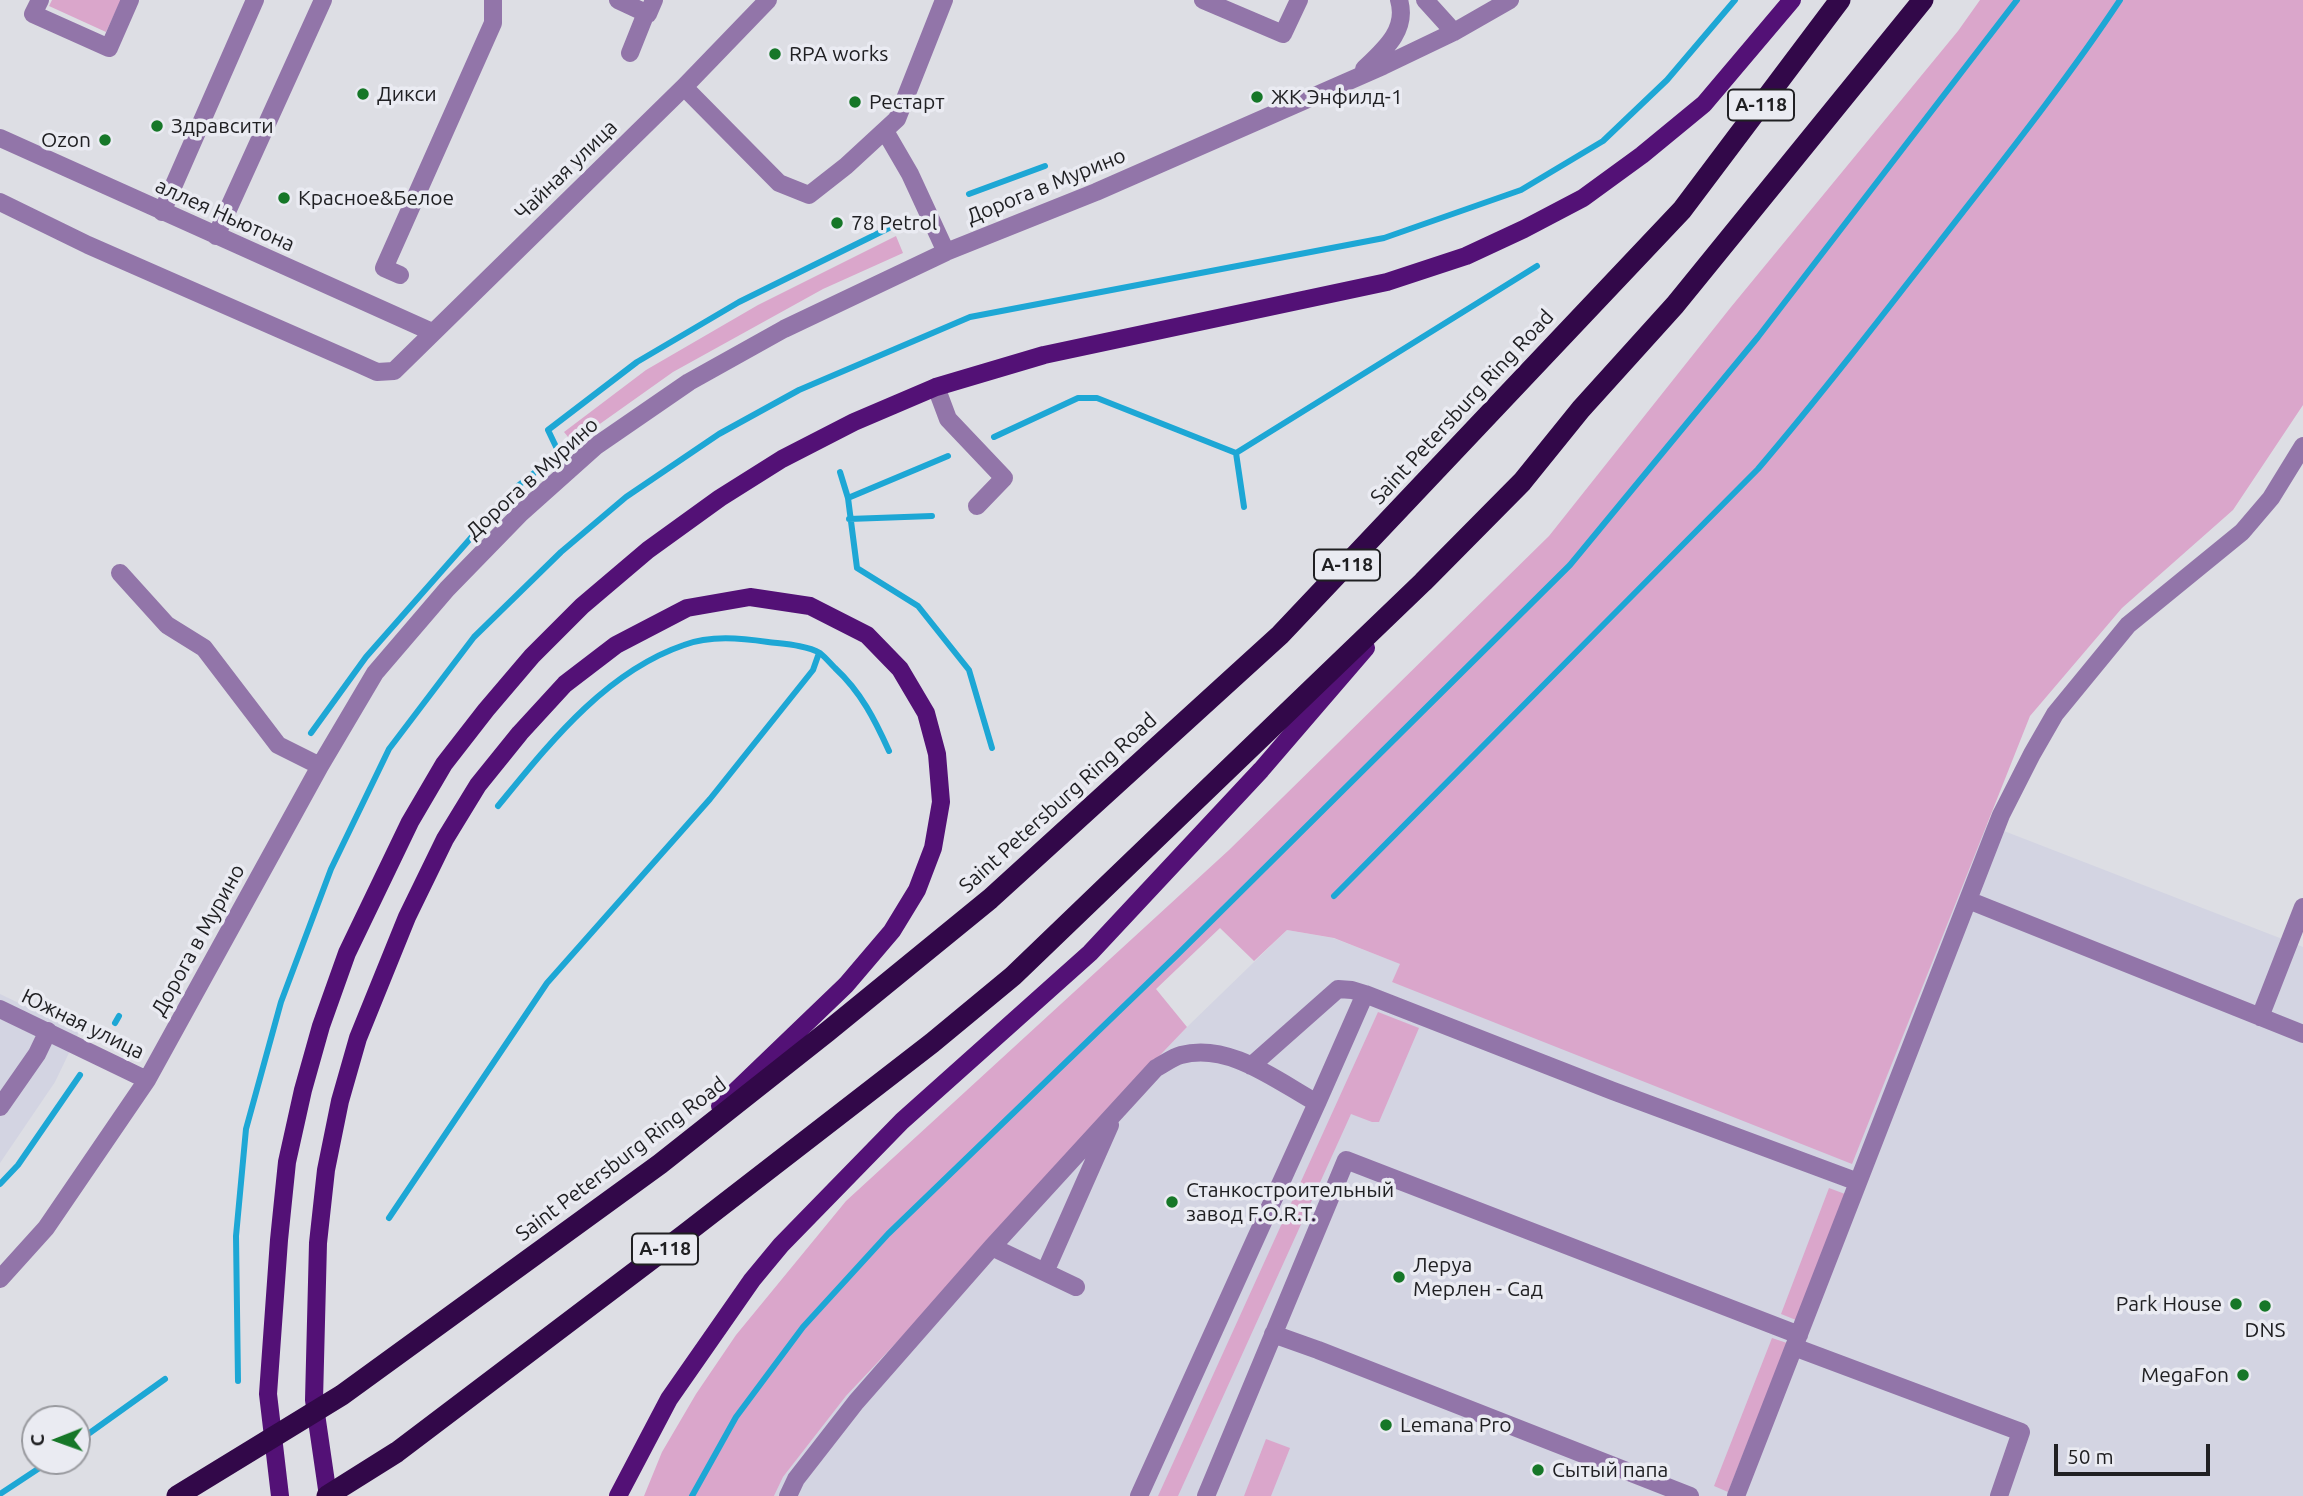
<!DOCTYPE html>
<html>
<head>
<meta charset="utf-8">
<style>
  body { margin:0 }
  #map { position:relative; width:2303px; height:1496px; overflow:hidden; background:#dddee4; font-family:Ubuntu,sans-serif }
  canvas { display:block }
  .north { position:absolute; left:21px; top:1405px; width:70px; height:70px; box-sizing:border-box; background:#eaebf2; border:2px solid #999a9f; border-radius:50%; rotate:269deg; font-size:19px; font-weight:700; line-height:28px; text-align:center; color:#202023 }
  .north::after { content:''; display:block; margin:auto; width:24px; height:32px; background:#167728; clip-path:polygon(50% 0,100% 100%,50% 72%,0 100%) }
  .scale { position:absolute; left:2054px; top:1444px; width:156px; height:32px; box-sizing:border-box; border:4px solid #202023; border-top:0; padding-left:9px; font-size:21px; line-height:24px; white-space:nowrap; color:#202023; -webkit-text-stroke:5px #eaebf2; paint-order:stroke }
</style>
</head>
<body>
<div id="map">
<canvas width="2303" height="1496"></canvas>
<div class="north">С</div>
<div class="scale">50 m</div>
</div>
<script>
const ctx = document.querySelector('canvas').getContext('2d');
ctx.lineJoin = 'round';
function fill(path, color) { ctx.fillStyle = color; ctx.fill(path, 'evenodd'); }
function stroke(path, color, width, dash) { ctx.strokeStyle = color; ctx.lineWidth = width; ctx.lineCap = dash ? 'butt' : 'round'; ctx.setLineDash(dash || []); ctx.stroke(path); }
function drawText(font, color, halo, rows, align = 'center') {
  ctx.font = font + ' Ubuntu,sans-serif'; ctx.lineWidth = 7; ctx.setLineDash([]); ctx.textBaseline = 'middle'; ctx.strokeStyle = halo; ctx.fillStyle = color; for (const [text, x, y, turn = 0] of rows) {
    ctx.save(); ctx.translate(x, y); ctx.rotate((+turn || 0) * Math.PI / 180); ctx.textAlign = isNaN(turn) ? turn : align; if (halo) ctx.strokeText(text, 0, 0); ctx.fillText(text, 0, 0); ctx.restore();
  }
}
fill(new Path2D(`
  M1986,824L2303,947V1496H774L783,1477L846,1396L959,1276L1059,1161L1187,1027L1287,930L1333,938L1401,964L1392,982L1874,1108Z
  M0,994L79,1032L55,1082L0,1163Z`), '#d3d4e2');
fill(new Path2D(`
  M52,0H121L106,32L49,6Z
  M1980,0H2303V405L2233,510L2122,608L2030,716L1852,1164L1392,982L1400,964L1334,938L1287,930L1254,961L1220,928L1156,989L1187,1027L1059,1161L959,1276L846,1396L783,1477L774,1496H644L662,1452L696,1394L736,1335L846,1201L1229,850L1549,536L1731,307L1958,31Z
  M896,236L903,253L823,289L673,372L573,443L564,432L646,370L758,305Z
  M1378,1012L1419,1028L1379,1122H1372L1351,1114L1178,1496H1158Z
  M1829,1188L1845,1194L1796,1320L1781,1314Z
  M1772,1338L1787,1343L1728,1492L1714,1486Z
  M1266,1439L1290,1448L1271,1496H1244Z`), '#daa6cb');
stroke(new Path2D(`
  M969,194L1045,166
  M994,437L1078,398H1097L1236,453L1244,507
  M1236,453L1537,266
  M840,472L848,498L857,568L918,606L969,670L992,748
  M848,498L948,456
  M849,519L932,516
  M311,733L366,657L514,489L559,453L548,430L637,362L739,302L889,228
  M498,806C549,744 605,672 684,645C710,635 741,638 768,642C783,644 806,645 820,653C825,657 830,663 835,668C861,692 875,720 889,751
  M1334,896L1758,469C1820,396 1879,320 1938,244C2000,164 2064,84 2120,0
  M115,1023L119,1016
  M0,1184L18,1165L80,1075
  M389,1218L547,983L710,799L813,670L819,653
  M238,1381L236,1236L246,1129L281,1002L331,869L389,749L474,637L561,552L626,497L719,434L799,390L970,317L1384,238L1521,190L1603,141L1667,80L1735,0
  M77,1442L165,1379
  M0,1494L50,1461
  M692,1496L736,1417L803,1327L888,1234L1178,954L1570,565L1758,337L2017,0`), '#1da7d5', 6);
stroke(new Path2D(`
  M40,0L33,14L109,48L130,0
  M618,0L648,14L654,0
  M1203,0L1283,34L1299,0
  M1425,0L1454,32
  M630,53L646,13
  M1364,69C1384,50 1408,30 1399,0
  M684,87L779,183L809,195L846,166L897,119L944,0
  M885,131L910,174L946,252
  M0,138L432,332
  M0,202L88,245L357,363L377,372L394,371L684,87L768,0
  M162,212L255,0
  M216,236L323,0
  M400,275L384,268L493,23V0
  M936,387L948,419L1004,478L977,506
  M120,573L167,625L204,648L278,745L320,766
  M1968,900L2303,1034
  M0,1009L147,1080
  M2260,1017L2303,907
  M1251,1066L1338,989L1352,990L1365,994
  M1317,1103L1365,994L1613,1091L1858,1182
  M0,1107L37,1054L48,1031
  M992,1247L1076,1287
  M1045,1272L1110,1125
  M0,1279L46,1228L147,1080L320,766L375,673L447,589L521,513L596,446L689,382L784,329L946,252L1096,192L1383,66L1454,32L1510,0
  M1273,1334L1318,1350L1690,1496
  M1794,1347L2021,1432L1999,1496
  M788,1496L796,1479L856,1402L992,1247L1156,1068C1164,1064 1173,1057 1181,1055C1229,1042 1277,1081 1317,1103L1139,1496
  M1206,1496L1346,1160L1799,1335
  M1736,1496L2001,815L2032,754L2055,714L2128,625L2242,532L2271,498L2303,446`), '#9275a9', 18);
stroke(new Path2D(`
  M280,1496L268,1394L279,1240L287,1162L303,1090L321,1026L347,953L410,822L444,764L486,710L532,656L582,606L648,550L720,498L782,459L854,422L936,387L1044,355L1387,282L1466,256L1524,229L1583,198L1642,155L1704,104L1792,0
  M328,1496L314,1400L318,1243L326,1170L340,1101L358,1038L407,917L445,839L478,785L520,733L565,684L616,645L687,608L750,597L810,606L867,635L900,669L926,713L937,754L941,802L933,848L917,890L892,931L846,985L720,1106
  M618,1496L669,1399L752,1280L781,1245L902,1121L1090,953L1261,770L1366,648`), '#531176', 18);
stroke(new Path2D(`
  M177,1496L342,1395L660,1164L827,1032L990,899L1280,635L1682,210L1840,0
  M327,1496L397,1452L685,1234L932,1043L1013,976L1423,582L1522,482L1581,409L1675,305L1923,0`), '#320849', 21);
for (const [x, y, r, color] of [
  [775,54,7,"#167728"],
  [363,94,7,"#167728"],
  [1257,97,7,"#167728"],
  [855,102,7,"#167728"],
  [157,126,7,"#167728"],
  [105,140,7,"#167728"],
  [284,198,7,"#167728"],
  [837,223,7,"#167728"],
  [1172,1202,7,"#167728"],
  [1399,1277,7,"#167728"],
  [2236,1304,7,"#167728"],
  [2265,1306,7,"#167728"],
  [2243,1375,7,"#167728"],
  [1386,1425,7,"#167728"],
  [1538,1470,7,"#167728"]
]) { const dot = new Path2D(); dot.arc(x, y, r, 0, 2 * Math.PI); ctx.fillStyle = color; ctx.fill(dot); stroke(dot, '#eaebf2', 2.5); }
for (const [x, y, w] of [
  [1761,105,66],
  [1347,565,66],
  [665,1249,66]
]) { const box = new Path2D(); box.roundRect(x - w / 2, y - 15.5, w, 31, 5); ctx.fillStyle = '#eaebf2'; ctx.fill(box); stroke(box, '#202023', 2); }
drawText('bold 19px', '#202023', null, [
  ["А-118",1761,105],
  ["А-118",1347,565],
  ["А-118",665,1249]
]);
drawText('21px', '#202023', '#eaebf2', [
  ["RPA works",789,54],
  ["Дикси",377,94],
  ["ЖК Энфилд-1",1271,97],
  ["Рестарт",869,102],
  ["Здравсити",171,126],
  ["Ozon",91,140,"right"],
  ["Красное&Белое",298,198],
  ["78 Petrol",851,223],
  ["Станкостроительный",1186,1190],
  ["завод F.O.R.T.",1186,1214],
  ["Леруа",1413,1265],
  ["Мерлен - Сад",1413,1289],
  ["Park House",2222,1304,"right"],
  ["DNS",2265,1330,"center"],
  ["MegaFon",2229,1375,"right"],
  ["Lemana Pro",1400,1425],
  ["Сытый папа",1552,1470]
], 'left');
drawText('21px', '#202023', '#eaebf2', [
  ["Чайная улица",566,170,-44],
  ["Дорога в Мурино",1046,186,-22],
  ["аллея Ньютона",225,215,24],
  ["Saint Petersburg Ring Road",1462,407,-47],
  ["Дорога в Мурино",532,478,-42],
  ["Saint Petersburg Ring Road",1058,803,-42],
  ["Дорога в Мурино",198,940,-61],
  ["Южная улица",83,1024,26],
  ["Saint Petersburg Ring Road",621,1159,-37]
]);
</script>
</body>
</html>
